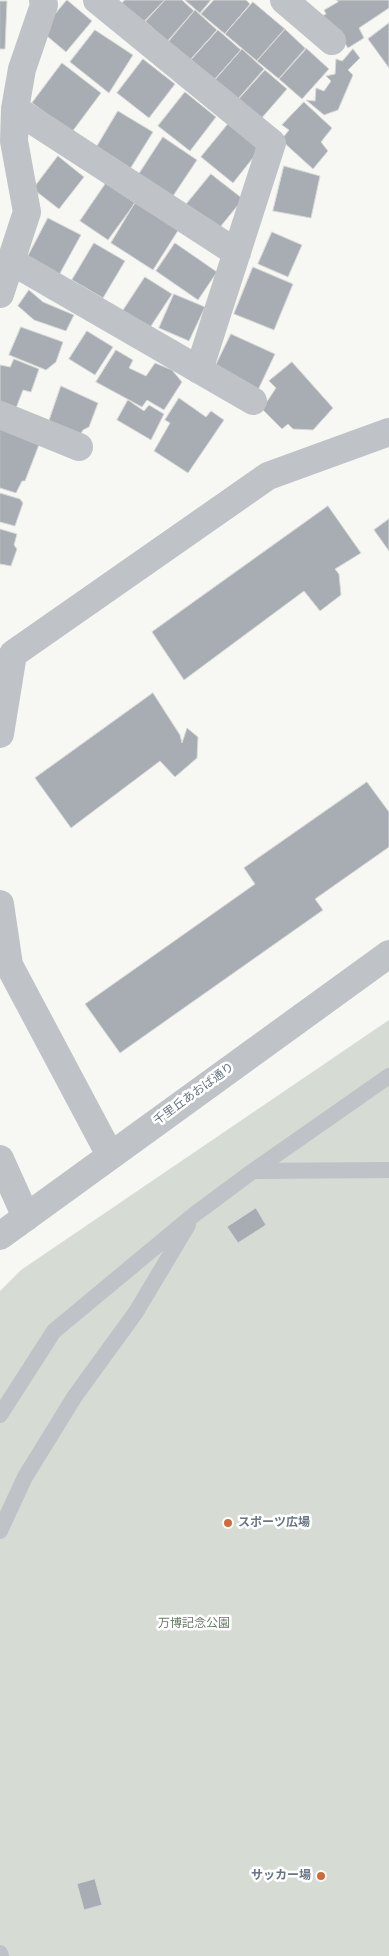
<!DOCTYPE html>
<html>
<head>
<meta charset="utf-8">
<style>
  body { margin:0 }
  canvas { display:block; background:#f7f7f4 }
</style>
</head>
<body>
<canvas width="389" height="1956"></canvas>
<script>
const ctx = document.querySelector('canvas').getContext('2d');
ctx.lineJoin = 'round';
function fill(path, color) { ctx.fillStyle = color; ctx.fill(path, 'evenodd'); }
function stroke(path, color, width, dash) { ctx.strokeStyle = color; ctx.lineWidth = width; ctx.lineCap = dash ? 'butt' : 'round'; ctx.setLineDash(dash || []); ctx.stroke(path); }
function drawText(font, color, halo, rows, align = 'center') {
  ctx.font = font + ' Manrope,"Noto Sans JP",sans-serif'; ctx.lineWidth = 5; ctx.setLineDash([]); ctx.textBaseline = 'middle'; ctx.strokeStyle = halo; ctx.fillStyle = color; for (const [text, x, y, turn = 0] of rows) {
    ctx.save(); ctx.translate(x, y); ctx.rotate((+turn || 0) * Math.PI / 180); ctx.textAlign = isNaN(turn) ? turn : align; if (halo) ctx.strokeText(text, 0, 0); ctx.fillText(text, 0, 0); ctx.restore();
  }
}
fill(new Path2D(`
  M389,1020V1956H0V1291L21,1270Z`), '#d6dbd4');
const building = new Path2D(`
  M67,0L92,21L66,52L41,31Z
  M125,0H165L144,23L122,3Z
  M165,0H182L194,11L168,42L145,21Z
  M185,0H211L200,13Z
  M214,0H246L250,4L225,34L201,14Z
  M337,0H389V8L359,28L364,38L348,48L336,30L320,17L326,14L324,10L338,2Z
  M0,1H7L5,49H0Z
  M253,2L285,29L257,61L225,34Z
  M195,10L217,30L190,60L168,41Z
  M389,23V68L368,39Z
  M285,29L306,49L279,79L257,61Z
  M95,30L133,55L109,93L70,62Z
  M218,30L241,50L214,80L191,60Z
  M306,48L329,69L302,99L279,79Z
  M242,49L264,69L237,100L215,80Z
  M353,49L360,58L348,70L353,75L338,110L324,115L306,100L315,101L316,88L324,91L331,81L326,76L335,74L336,59L342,61Z
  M143,59L175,84L149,118L117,93Z
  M62,63L101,93L72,132L32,103Z
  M265,70L287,89L260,120L238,100Z
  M185,92L216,117L190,151L158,126Z
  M304,102L332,128L321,142L328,151L313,169L281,140L289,130L282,125Z
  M118,111L153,132L130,169L96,148Z
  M228,124L260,149L233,183L201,157Z
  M163,137L197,160L171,199L137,177Z
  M58,156L84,177L59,209L33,189Z
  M284,166L320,176L311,218L273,211Z
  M211,174L243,199L216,232L184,207Z
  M106,183L135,203L108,240L80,221Z
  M135,203L179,229L153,270L111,243Z
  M48,218L81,235L59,275L27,258Z
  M272,232L302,245L288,277L258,264Z
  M94,243L125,261L103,298L72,280Z
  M175,243L217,272L198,300L156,271Z
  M253,267L293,284L274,330L234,314Z
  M145,277L172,294L149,329L122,312Z
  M29,290L43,302L74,315L66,331L34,320L18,306Z
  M174,294L205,307L189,341L159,328Z
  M21,327L63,342L56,362L46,370L9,355Z
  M87,331L113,347L95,375L69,359Z
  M231,334L275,354L257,392L213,371Z
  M116,350L133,360L129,368L146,376L155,363L172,370L182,382L164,410L147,400L142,407L96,382Z
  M14,359L39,369L31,392L23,390L13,416L0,410V365L10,367Z
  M292,362L333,408L313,430L293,429L288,424L282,429L262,409L276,388L269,381Z
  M61,386L98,403L89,427L83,430L78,438L48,424Z
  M179,398L206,417L211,411L224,420L188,473L154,451L170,423L165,420Z
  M128,400L144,411L149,405L164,414L151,440L117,420Z
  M0,428L40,442L25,481H22L16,493L0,488Z
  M0,493L20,499L23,503L15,526L0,522Z
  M328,506L361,553L335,569L339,574L341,595L320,611L304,591L184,680L152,632Z
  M389,519V551L374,530Z
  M0,529L17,534L14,545L17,549L11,566L0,564Z
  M153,693L180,735L182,743L187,728L198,737L197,758L175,777L160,761L71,828L35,778Z
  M367,782L389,812V847L315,899L323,910L120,1053L85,1004L255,884L244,868Z
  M256,1208L266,1225L238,1243L227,1227Z
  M95,1879L102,1905L84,1910L77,1884Z`);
fill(building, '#a7adb3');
stroke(building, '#d8d9d7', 1);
stroke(new Path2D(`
  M253,1171L389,1076
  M0,1415L54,1331L195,1214L253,1171L389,1170
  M0,1531L25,1477L75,1396L136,1312L188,1225
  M0,1953L1,1956`), '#bfc2c6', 16);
stroke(new Path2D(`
  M97,0L272,143L199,370
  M284,0L332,41
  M15,109L237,253
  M11,261L253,401
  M0,294L27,212L14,141L15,109L22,69L44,5L43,0
  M0,415L79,447
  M0,734L13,654L268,476L389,432
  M0,904L9,965L110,1155
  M0,1159L26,1217`), '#bfc2c6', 28);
stroke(new Path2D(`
  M0,1236L389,954`), '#bfc2c6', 28);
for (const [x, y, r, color] of [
  [228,1523,5,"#d26b39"],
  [321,1876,5,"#d26b39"]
]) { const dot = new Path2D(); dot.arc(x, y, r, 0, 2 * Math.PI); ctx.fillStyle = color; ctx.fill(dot); stroke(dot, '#fff', 2); }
drawText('12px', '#697582', '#fff', [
  ["千里丘あおば通り",194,1094,-36]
]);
drawText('bold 12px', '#697582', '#fff', [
  ["スポーツ広場",238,1523],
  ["サッカー場",311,1876,"right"]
], 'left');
drawText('12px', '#697a67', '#fff', [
  ["万博記念公園",194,1624]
]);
</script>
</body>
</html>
